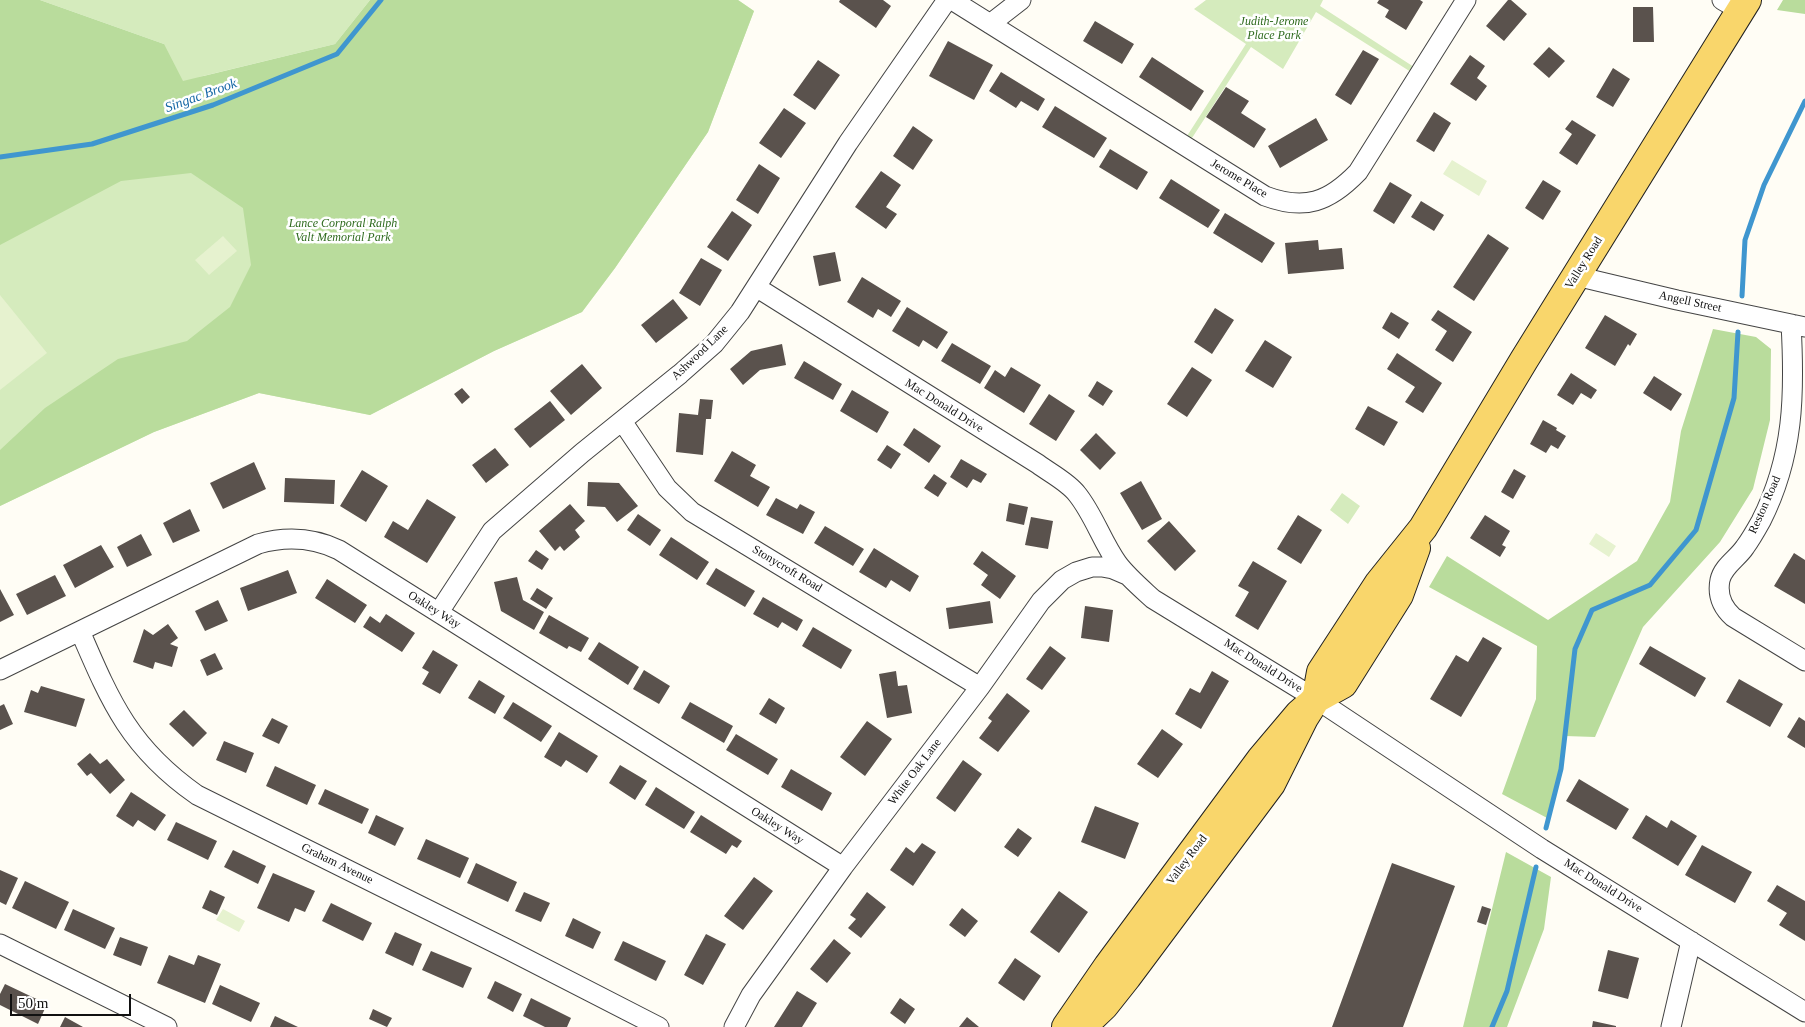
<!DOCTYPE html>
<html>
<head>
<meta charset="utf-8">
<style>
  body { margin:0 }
  #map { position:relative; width:1805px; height:1027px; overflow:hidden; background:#fffdf5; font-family:Georgia,serif }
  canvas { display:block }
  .scale { position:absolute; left:10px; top:994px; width:121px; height:22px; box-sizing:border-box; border:2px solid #111; border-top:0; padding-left:6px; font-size:15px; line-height:18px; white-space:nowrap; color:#111; -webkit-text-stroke:4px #fff; paint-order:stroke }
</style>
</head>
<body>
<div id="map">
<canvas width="1805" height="1027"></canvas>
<div class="scale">50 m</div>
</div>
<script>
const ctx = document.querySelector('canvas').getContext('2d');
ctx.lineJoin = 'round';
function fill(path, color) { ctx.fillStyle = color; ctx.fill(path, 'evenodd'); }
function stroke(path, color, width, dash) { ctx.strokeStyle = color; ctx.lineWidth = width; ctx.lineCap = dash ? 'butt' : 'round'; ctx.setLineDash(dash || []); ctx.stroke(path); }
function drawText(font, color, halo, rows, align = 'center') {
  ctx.font = font + ' Georgia,serif'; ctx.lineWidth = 5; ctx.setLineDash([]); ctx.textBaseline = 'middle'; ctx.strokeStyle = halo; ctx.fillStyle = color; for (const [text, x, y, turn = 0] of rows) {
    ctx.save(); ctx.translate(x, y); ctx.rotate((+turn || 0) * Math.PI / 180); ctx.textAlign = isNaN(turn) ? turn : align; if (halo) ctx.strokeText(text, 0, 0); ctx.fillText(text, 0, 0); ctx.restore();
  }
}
fill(new Path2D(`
  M40,0H370L335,44L199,77L738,0L754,11L708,132L615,268L582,312L494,351L370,415L259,393L154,432L0,506V95L164,44Z
  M1206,0H1323L1320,6L1414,67L1411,72L1316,12L1283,69L1251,47L1192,138L1187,136L1246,44L1194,9Z
  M1342,493L1360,506L1348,524L1330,510Z`), '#d5ebbd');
fill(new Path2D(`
  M0,0H40L164,44L183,81L335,44L370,0H738L754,11L708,132L615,268L582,312L494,351L370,415L259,393L154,432L0,506V450L45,408L118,359L187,341L230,307L251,265L243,208L191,173L121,181L0,245Z
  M1783,0H1805V14L1777,10Z
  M1713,329L1756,337L1771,349L1770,420L1753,489L1720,542L1643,627L1595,737L1565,736L1561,769L1549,819L1502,794L1536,699L1537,646L1429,587L1447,556L1548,620L1637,561L1670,502L1681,431Z
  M1506,852L1551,877L1544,929L1507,1027H1463Z`), '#b9dc9c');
fill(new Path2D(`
  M1452,160L1487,181L1479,196L1443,174Z
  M223,236L237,251L209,275L195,260Z
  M0,295L47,353L0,390Z
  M1596,533L1616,546L1609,557L1589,544Z
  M223,909L245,921L239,932L216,920Z`), '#e6f2cf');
stroke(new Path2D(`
  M0,157L92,144L213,105L337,54L381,0
  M1742,296L1745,240L1764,185L1805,101
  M1546,828L1561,769L1575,649L1592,610L1650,585L1696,530L1734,398L1738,332
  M1492,1027L1507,991L1536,867`), '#3f96cf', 5);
fill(new Path2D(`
  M840,0H883L891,6L876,28L839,2Z
  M1379,0H1420L1423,2L1406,30L1385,17L1389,10L1377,3Z
  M1508,0H1511L1527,14L1504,41L1486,26Z
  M1633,7H1653L1654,42H1633Z
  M1095,21L1134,44L1122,64L1083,41Z
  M948,41L993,65L974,100L929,76Z
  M1549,47L1565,61L1549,78L1533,64Z
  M1363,50L1379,59L1351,105L1335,95Z
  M1470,55L1485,66L1477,78L1487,86L1476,101L1450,84Z
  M1152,57L1204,91L1191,111L1139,77Z
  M818,60L840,75L815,110L793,95Z
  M1613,68L1630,79L1613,107L1596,97Z
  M1001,72L1045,99L1038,111L1021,101L1016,108L989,91Z
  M1226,87L1249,101L1241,113L1266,129L1254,148L1206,117Z
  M1055,106L1107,138L1094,158L1042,127Z
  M784,108L806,123L781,158L759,143Z
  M1434,112L1451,123L1434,152L1416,141Z
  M1316,118L1328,140L1280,168L1268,146Z
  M1572,120L1596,135L1577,165L1559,153L1572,134L1565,129Z
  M913,126L933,140L913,170L893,156Z
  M1110,149L1148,172L1137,190L1099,167Z
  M759,164L780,178L758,214L736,200Z
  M881,171L901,185L886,207L897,214L886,229L855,207Z
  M1171,179L1220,210L1208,228L1159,198Z
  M1543,180L1561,191L1543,220L1525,208Z
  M1390,182L1412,195L1394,224L1373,211Z
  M1421,201L1444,215L1434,231L1411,217Z
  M732,211L752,225L728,261L707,247Z
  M1225,213L1275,243L1262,263L1213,233Z
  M1488,234L1509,248L1474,301L1453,287Z
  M1318,240L1319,250L1342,248L1344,269L1288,274L1285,243Z
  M835,252L841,281L819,286L813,256Z
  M701,258L722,270L700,306L679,293Z
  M862,277L901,301L891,317L878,309L873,318L847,302Z
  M673,299L688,318L656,343L641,325Z
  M907,307L948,332L937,349L923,340L919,347L892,331Z
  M1215,308L1234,320L1212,354L1194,342Z
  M1438,310L1472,332L1453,362L1435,350L1447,331L1431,320Z
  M1391,312L1409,323L1399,339L1382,328Z
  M1605,315L1637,334L1630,346L1628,344L1615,366L1585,348Z
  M1265,340L1292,357L1273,388L1245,371Z
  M952,343L991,366L980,384L941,361Z
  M782,344L786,365L760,370L743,385L730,369L751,351Z
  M1397,353L1442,383L1423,413L1405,402L1415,387L1387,369Z
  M804,361L842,384L833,400L794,378Z
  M582,364L602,388L571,415L550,391Z
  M1011,367L1041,385L1024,413L984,388L995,370L1005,377Z
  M1192,367L1212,380L1187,417L1167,404Z
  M1571,373L1597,390L1591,399L1581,393L1573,405L1557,395Z
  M1654,376L1682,394L1671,411L1643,393Z
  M1097,381L1113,391L1103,406L1088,396Z
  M462,388L470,397L462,404L454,394Z
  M852,390L889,412L877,433L840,411Z
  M1049,394L1075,411L1056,441L1029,424Z
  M700,399L713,400L711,419H706L703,455L676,452L679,413L698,415Z
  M550,401L565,420L530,448L514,429Z
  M1368,406L1398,422L1384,446L1355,429Z
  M1543,420L1557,428L1556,430L1566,436L1558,449L1551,445L1546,453L1530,444Z
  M914,428L941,446L929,463L903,445Z
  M1096,433L1116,453L1100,470L1080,450Z
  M887,445L901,454L891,469L877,460Z
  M495,448L509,465L486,483L472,465Z
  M732,451L756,465L750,476L770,487L758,507L714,481Z
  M961,459L987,474L981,483L973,479L967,488L950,477Z
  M254,462L266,489L223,509L210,483Z
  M1514,469L1526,476L1513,499L1501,492Z
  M362,470L388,486L366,522L340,506Z
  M934,474L947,483L938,497L924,488Z
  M285,478L335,480L334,504L284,502Z
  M1141,481L1162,519L1142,530L1120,493Z
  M588,482L619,483L638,506L617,522L605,507L587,506Z
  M776,498L797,509L800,504L815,512L803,534L766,515Z
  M427,499L456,517L427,563L384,537L393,521L408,530Z
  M1009,503L1028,507L1024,525L1006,521Z
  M570,504L585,521L575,530L580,537L564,551L560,546L555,551L539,531Z
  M190,509L200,531L173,543L163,523Z
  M638,514L661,530L650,546L627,530Z
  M1298,515L1322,530L1301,564L1277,549Z
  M1485,515L1510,531L1502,545L1506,547L1500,557L1470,538Z
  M1031,517L1053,521L1048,549L1025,545Z
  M1169,521L1196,551L1175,571L1147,541Z
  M825,526L864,549L853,566L814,543Z
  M141,534L152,555L127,567L117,547Z
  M671,537L709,562L697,580L659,555Z
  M101,545L114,567L75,588L63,565Z
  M874,548L919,576L910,592L891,580L886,588L859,572Z
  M536,550L549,559L542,570L528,561Z
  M982,551L1016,576L1000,599L981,585L988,575L973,564Z
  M1794,553L1805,560V604L1774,586Z
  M1253,561L1287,581L1258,630L1235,616L1249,592L1238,586Z
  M716,568L755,591L745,607L706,584Z
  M288,570L297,593L248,611L240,588Z
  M55,575L66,596L27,615L16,594Z
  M517,577L523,600L544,612L534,630L501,611L494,582Z
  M327,579L367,605L355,623L315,598Z
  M537,588L553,598L546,609L530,599Z
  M0,589L14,615L0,622Z
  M763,597L803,620L797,631L782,622L778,628L753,614Z
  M218,600L228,621L205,631L195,611Z
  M990,601L993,623L949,629L946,608Z
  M1085,606L1113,610L1109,642L1081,638Z
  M386,614L415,633L402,652L363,627L370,616L380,623Z
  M549,615L589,638L581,652L569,646L567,649L539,633Z
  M168,624L178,638L170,644L178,647L172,667L155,662L153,669L133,662L144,629L153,635Z
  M813,627L852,650L841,669L802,646Z
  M1483,637L1502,648L1461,717L1430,699L1456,655L1468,662Z
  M599,642L639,667L628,685L588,659Z
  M1050,646L1066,658L1042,690L1026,679Z
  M1650,646L1706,678L1695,697L1639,664Z
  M433,650L458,665L440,694L422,684L429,672L422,668Z
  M215,653L223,669L207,676L200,660Z
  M644,670L670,686L659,704L633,689Z
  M896,671L898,686L907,685L912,713L887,718L879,674Z
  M1212,671L1229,681L1201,729L1175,714L1190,688L1200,693Z
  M1739,679L1783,704L1770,727L1726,702Z
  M479,680L505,696L495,714L468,698Z
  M41,686L85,699L76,727L24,712L31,690L38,693Z
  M1007,693L1030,711L998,752L979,738L992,721L988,718Z
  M769,698L785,708L776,724L759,714Z
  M513,702L552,726L541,742L503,718Z
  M690,702L733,726L724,743L681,718Z
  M4,704L13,724L0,730V706Z
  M184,710L207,733L193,747L169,724Z
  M1799,717L1805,721V748L1787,737Z
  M272,718L288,726L279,744L262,736Z
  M867,721L892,739L865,776L840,757Z
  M1162,729L1183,744L1158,778L1137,764Z
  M559,732L598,756L587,773L566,760L561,767L544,757Z
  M736,734L778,759L768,775L726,750Z
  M224,741L254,753L246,773L216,760Z
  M90,753L100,764L107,759L125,780L110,794L91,773L87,776L77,764Z
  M963,760L982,774L955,812L936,798Z
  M620,765L647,781L635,800L609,783Z
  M275,766L316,785L307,805L266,786Z
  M791,769L832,793L822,811L781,787Z
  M1579,779L1629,809L1616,830L1566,801Z
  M656,787L695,812L684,829L645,805Z
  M325,789L369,809L362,824L318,804Z
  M131,792L166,815L155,831L138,820L133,827L116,816Z
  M1095,806L1139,823L1125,859L1081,842Z
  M376,815L404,828L395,846L368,833Z
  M701,815L742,841L737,848L732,845L726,854L690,832Z
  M1646,815L1667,828L1671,820L1697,836L1678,866L1632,838Z
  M176,822L217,841L208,860L167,840Z
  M1018,828L1032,838L1018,857L1004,847Z
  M426,839L469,858L460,878L417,859Z
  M922,843L936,852L913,886L890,870L906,847L914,853Z
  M1702,845L1752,872L1735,903L1685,875Z
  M233,850L266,866L258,884L224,867Z
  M476,863L517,882L508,902L467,883Z
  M1392,863L1455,886L1403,1027H1332Z
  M0,870L18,878L6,905L0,902Z
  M273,873L315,891L305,912L295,908L289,922L257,908Z
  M754,877L773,891L743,930L724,916Z
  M25,881L69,902L56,929L12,908Z
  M1777,885L1805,901V941L1779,925L1787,913L1767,901Z
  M210,890L225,897L217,915L202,908Z
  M1059,891L1088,912L1059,953L1030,932Z
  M524,892L550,903L541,922L515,911Z
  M867,892L886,907L861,938L848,928L856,919L850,915Z
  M331,903L372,923L363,941L322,921Z
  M1482,906L1491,909L1486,925L1477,922Z
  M962,908L978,921L965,937L949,925Z
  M73,909L115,928L105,949L64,930Z
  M573,918L601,932L593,949L565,936Z
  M395,932L422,944L413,966L385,953Z
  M706,934L726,944L703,985L684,975Z
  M120,937L148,947L141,966L113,955Z
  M834,939L851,953L827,983L810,969Z
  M623,941L666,961L656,981L614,960Z
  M1608,950L1639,958L1628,999L1598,991Z
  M431,951L472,968L463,988L422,970Z
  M169,955L194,965L198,955L221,964L205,1003L157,983Z
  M1015,958L1041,976L1024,1001L998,983Z
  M495,981L522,994L513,1012L487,998Z
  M5,984L47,1004L38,1024L0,1005V994Z
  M220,985L260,1003L251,1022L212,1004Z
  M797,991L817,1003L802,1027H774Z
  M531,998L571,1018L567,1027H545L523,1016Z
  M900,998L915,1009L905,1024L890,1013Z
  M373,1009L392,1018L387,1027L369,1019Z
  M275,1016L298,1027H270Z
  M65,1017L83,1027H60Z
  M967,1017L979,1027H959Z
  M1593,1021L1616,1026V1027H1592Z`), '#5a524d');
const street = new Path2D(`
  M952,0L1265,196C1305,211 1329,202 1358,172L1466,0
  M1722,0L1741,11
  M990,24L1021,0
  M1576,276L1677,300L1805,327
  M756,287L1038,464C1050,473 1068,482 1077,494C1094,515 1102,542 1118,564C1128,577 1141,588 1153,599L1316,699L1542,849L1805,1012
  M1791,324C1795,394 1794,456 1761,521C1756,530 1751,539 1745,547C1738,558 1723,566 1720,580C1717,595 1722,607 1733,617L1805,661
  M622,421L667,488L692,512L980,687
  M439,612L492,531L582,453L680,374L714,344L740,312L848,143L947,0
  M80,631C111,703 130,748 197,795L507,949L659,1027
  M0,670L258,544C286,536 312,537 339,550L843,867
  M0,944L167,1027
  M734,1027L751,995L843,867L980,687L1041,601L1062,580L1076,572L1092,567H1102L1113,569L1127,575
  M1671,1027L1691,941`);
const primary = new Path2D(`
  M1066,1027L1108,966L1261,759L1299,714L1316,699L1343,684L1399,595L1416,548
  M1082,1027L1104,1006L1127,977L1271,784L1304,718L1316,699L1321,672L1379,583L1423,528L1524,360L1747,0`);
stroke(street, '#444', 21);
stroke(primary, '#222', 30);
stroke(street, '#fff', 19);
stroke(primary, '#f9d66b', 28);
drawText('italic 12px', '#2f6b1f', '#fff', [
  ["Judith-Jerome",1274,22],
  ["Place Park",1274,36],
  ["Lance Corporal Ralph",343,224],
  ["Valt Memorial Park",343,238]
]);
drawText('12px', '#111', '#fff', [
  ["Jerome Place",1239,179,31],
  ["Valley Road",1584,263,-58],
  ["Angell Street",1690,302,12],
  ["Ashwood Lane",700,353,-44],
  ["Mac Donald Drive",944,406,32],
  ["Reston Road",1765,505,-66],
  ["Stonycroft Road",787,569,31],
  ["Oakley Way",434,610,32],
  ["Mac Donald Drive",1263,666,32],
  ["White Oak Lane",915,772,-53],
  ["Oakley Way",777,826,32],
  ["Valley Road",1187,860,-53],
  ["Graham Avenue",337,864,26],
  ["Mac Donald Drive",1603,886,32]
]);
drawText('italic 14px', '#1768a6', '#fff', [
  ["Singac Brook",201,96,-20]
]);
</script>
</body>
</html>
